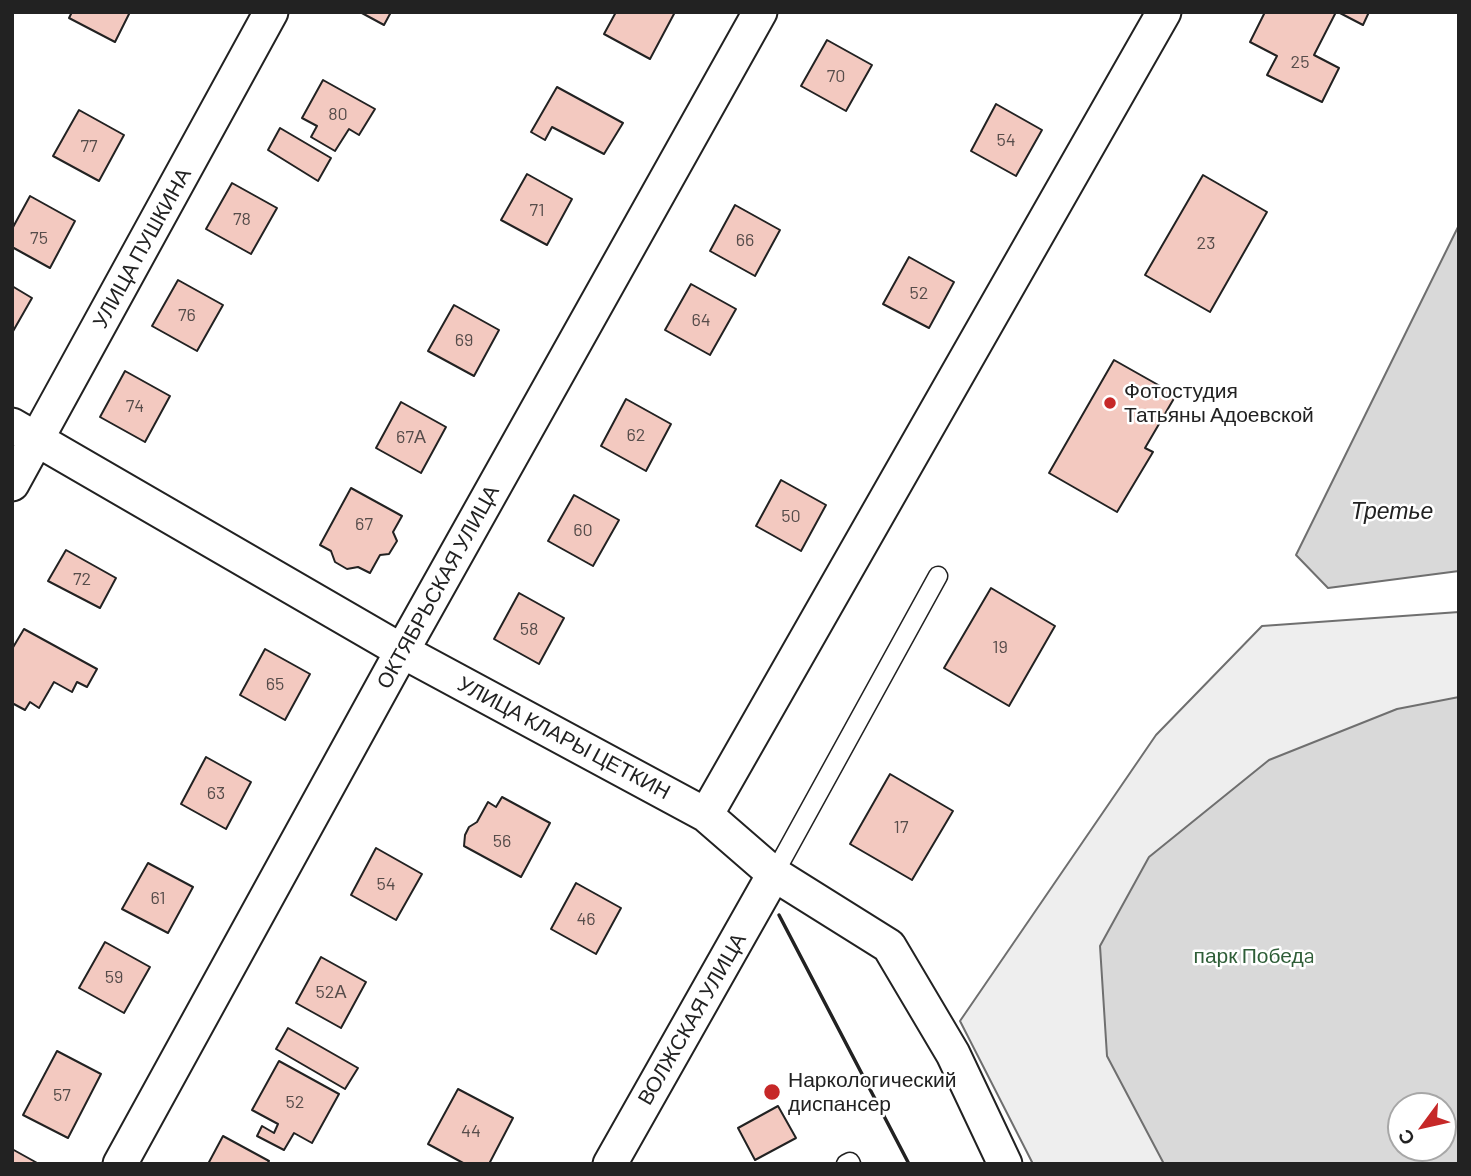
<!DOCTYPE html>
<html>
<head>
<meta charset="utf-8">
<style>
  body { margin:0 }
  #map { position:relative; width:1471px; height:1176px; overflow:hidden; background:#fff; font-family:Barlow,sans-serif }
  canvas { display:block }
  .frame { position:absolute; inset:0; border:14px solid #222; pointer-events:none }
  .north { position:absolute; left:1387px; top:1092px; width:70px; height:70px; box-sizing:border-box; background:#fff; border:2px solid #a7a7a7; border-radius:50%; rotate:237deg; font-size:19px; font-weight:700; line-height:28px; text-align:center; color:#222 }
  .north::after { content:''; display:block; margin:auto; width:24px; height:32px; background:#c62828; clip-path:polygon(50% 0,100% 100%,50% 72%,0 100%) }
</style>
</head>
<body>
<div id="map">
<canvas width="1471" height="1176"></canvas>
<div class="frame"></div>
<div class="north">С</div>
</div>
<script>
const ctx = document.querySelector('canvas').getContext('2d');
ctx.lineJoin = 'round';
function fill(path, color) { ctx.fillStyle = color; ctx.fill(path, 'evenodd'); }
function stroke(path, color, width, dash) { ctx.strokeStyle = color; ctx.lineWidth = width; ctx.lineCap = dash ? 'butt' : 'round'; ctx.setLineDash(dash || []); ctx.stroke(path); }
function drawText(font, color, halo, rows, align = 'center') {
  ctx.font = font + ' Barlow,sans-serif'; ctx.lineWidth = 5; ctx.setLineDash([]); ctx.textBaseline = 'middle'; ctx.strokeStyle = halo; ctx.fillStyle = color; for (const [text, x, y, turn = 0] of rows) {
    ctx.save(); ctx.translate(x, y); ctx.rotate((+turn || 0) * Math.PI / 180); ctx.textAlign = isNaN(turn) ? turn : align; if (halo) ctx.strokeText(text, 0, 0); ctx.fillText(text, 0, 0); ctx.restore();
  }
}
const green = new Path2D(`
  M1459,612V1164H1033L960,1021L1156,735L1262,626ZM1401,1106H1443V1148H1401Z`);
fill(green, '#eee');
stroke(green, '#6f6f6f', 2);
const water = new Path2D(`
  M1459,225V571L1328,588L1296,555Z
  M1459,697V1164H1164L1107,1056L1100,946L1149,857L1269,760L1397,709ZM1401,1106H1443V1148H1401Z`);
fill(water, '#d9d9d9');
stroke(water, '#6f6f6f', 2);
const building = new Path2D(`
  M72,12H130L115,42L69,18Z
  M360,12H391L384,25Z
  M616,12H675L650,59L604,34Z
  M1265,12H1336L1314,55L1339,68L1322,102L1267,75L1277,56L1250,42Z
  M1338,12H1369L1363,25Z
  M827,40L872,65L846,111L801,86Z
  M323,80L375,109L359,135L349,129L335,151L311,137L317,126L302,118Z
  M557,87L623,123L604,154L552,127L545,140L531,132Z
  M996,104L1042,130L1016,176L971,151Z
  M79,110L124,135L99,181L53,156Z
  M280,128L331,158L318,181L268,150Z
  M527,174L572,199L547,245L501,220Z
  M1203,175L1267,212L1210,312L1145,275Z
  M232,183L277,208L251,254L206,229Z
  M30,196L75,221L50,268L12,247V229Z
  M735,205L780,230L755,276L710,251Z
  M909,257L954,282L929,328L883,304Z
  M178,280L223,305L197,351L152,326Z
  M691,284L736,309L710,355L665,330Z
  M12,286L32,298L12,333Z
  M454,305L499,330L474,376L428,351Z
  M1114,360L1176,395L1145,448L1153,452L1117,512L1049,473Z
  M125,371L170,396L145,442L100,417Z
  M626,399L671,424L646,471L601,446Z
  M401,402L446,427L421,473L376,448Z
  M781,480L826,505L801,551L756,526Z
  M351,488L402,516L393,532L397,541L389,554L380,555L370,573L358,567L347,569L335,562L331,551L320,545Z
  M574,495L619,520L593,566L548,541Z
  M66,550L116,578L100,608L48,581Z
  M991,588L1055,626L1009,706L944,668Z
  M519,593L564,618L539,664L494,639Z
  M24,629L97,669L87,687L77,682L72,692L54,682L39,708L30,702L25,710L12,703V649Z
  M265,649L310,674L285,720L240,695Z
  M206,757L251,782L226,829L181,804Z
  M890,774L953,811L912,880L850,844Z
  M502,797L550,823L521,877L464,846L465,835L469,827L477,822L488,802L496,807Z
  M376,848L422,874L396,920L351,895Z
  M148,863L193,887L168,933L122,909Z
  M576,883L621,908L596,954L551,929Z
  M105,942L150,967L124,1013L79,988Z
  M321,957L366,982L341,1028L296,1003Z
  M288,1028L358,1068L345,1089L276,1049Z
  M57,1051L101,1074L68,1138L23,1115Z
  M279,1061L339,1094L312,1143L294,1133L284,1150L257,1136L262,1126L274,1133L278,1124L252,1110Z
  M458,1089L513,1118L489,1164H465L428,1144Z
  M778,1106L796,1138L755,1160L738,1128Z
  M223,1136L269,1161L267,1164H208Z
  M12,1149L39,1164H12Z`);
fill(building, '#f3c9c0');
stroke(building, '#222', 2);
const lane = new Path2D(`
  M774,874L938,576
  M846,1164L850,1162L851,1164`);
const street = new Path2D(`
  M12,425L402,651L706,815L774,874L889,946L953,1054L1005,1164
  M12,484L271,12
  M706,815L1164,12
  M120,1164L402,651L760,12
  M610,1164L774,874`);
stroke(lane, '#222', 21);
stroke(street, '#222', 37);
stroke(lane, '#fff', 18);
stroke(street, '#fff', 33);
stroke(new Path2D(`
  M779,915L909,1164`), '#222', 3.5);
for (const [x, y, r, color] of [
  [1110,403,7,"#c62828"],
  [772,1092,9,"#c62828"]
]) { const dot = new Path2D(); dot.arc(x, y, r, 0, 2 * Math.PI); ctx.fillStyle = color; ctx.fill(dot); stroke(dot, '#fff', 2.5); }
drawText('18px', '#564c4a', null, [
  ["25",1300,62],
  ["70",836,76],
  ["80",338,114],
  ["54",1006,140],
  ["77",89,146],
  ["71",537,210],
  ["78",242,219],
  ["75",39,238],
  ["66",745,240],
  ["23",1206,243],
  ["52",919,293],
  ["76",187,315],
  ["64",701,320],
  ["69",464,340],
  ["74",135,406],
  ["62",636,435],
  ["67А",411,437],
  ["50",791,516],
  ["67",364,524],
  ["60",583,530],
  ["72",82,579],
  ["58",529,629],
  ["19",1000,647],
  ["65",275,684],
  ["63",216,793],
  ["17",901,827],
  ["56",502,841],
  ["54",386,884],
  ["61",158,898],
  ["46",586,919],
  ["59",114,977],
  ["52А",331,992],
  ["57",62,1095],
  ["52",295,1102],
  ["44",471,1131]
]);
drawText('21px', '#222', '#fff', [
  ["УЛИЦА ПУШКИНА",142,248,-61],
  ["ОКТЯБРЬСКАЯ УЛИЦА",438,587,-61],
  ["УЛИЦА КЛАРЫ ЦЕТКИН",564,738,28],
  ["ВОЛЖСКАЯ УЛИЦА",692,1019,-60]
]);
drawText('21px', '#222', '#fff', [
  ["Фотостудия",1124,391],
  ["Татьяны Адоевской",1124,415],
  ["Наркологический",788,1080],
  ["диспансер",788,1104]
], 'left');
drawText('21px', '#2f5e38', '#fff', [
  ["парк Победa",1254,956]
]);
drawText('italic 23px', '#222', '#fff', [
  ["Третье",1392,511]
]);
</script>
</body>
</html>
